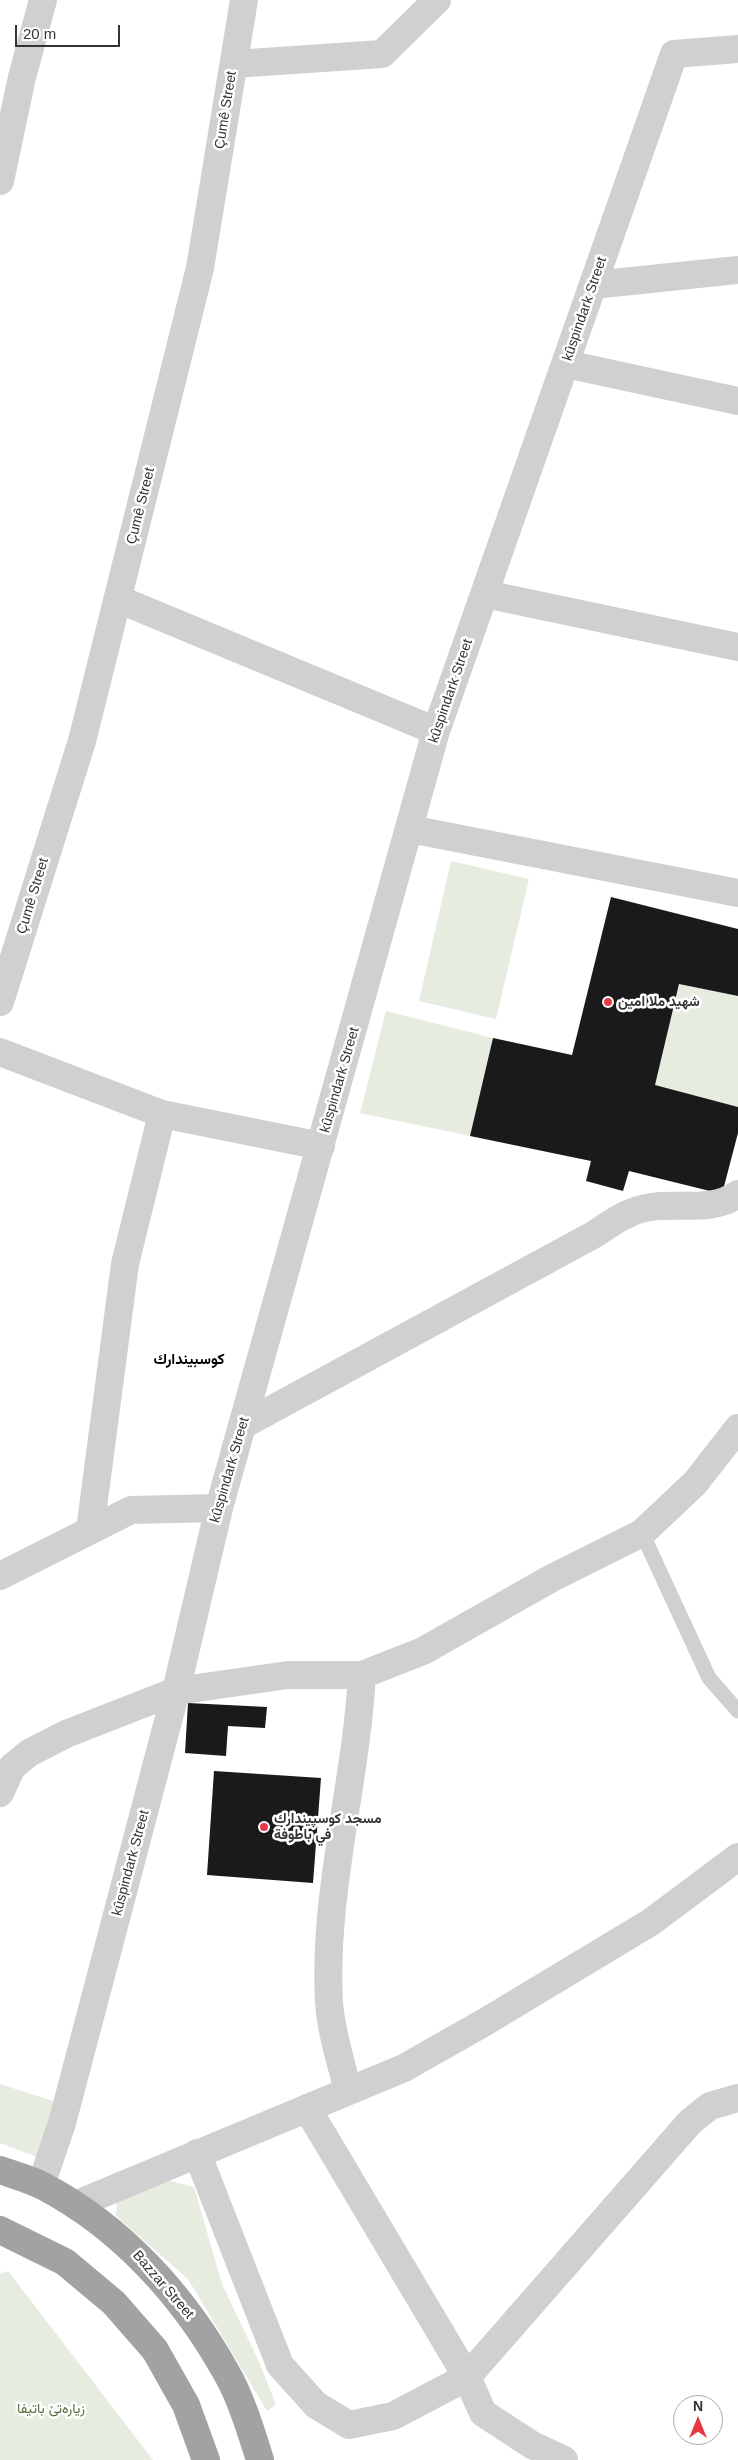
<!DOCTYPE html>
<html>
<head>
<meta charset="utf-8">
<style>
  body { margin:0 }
  #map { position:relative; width:738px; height:2460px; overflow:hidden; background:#fff; font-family:Helvetica,sans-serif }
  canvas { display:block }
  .north { position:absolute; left:673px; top:2395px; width:50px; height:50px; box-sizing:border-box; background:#fff; border:1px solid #adadad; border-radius:50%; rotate:0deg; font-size:14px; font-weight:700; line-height:20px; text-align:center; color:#333 }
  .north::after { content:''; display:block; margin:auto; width:18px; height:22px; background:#e63946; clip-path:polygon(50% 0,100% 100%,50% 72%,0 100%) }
  .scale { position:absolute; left:15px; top:25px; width:105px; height:22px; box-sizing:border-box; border:2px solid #333; border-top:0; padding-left:6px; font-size:15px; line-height:18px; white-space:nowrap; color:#333; -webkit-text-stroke:4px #fff; paint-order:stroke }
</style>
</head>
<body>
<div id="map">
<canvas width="738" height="2460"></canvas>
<div class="north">N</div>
<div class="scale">20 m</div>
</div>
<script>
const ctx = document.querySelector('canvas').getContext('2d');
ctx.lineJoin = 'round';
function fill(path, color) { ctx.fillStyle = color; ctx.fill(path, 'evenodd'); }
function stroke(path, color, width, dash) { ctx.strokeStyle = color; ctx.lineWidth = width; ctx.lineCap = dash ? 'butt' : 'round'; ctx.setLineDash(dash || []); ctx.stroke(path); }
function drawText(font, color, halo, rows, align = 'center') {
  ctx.font = font + ' Helvetica,Vazirmatn,sans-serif'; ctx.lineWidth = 5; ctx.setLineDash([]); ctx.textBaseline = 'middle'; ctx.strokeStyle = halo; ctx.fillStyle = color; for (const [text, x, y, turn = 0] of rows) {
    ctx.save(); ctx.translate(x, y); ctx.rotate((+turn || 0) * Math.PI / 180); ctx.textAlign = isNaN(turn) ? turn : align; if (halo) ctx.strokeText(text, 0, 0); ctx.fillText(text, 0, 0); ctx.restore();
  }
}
fill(new Path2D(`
  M451,861L529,879L496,1019L419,1001Z
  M679,984L738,996V1107L655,1085Z
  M386,1011L493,1038L470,1136L360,1113Z
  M0,2084L59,2103L42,2159L0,2143Z
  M167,2180L194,2187L222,2284L260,2364L276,2405L267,2411L188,2279L116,2216L117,2201Z
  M8,2271L153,2460H0V2274Z`), '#e6ecdf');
fill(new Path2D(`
  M611,897L738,929V996L679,984L655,1085L738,1107V1133L722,1194L629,1171L623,1191L586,1181L591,1161L470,1136L493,1038L572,1055Z
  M188,1703L267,1707L265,1728L228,1726L226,1756L185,1753Z
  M214,1771L321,1778L313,1883L207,1875Z`), '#1a1a1a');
stroke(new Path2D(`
  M642,1533L709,1678L738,1711`), '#d0d0d0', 15);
stroke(new Path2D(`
  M234,64L382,54L437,0
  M0,181L22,77L43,0
  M593,285L738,270
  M566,364L738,401
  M485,594L738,647
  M118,599L436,731
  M410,829L738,893
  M0,1002L82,741L200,268L244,0
  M0,1052L162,1114L321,1146
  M243,1425L595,1234C613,1222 629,1210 651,1207C678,1203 714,1212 738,1194
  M90,1530L125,1264L162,1114
  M0,1576L131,1510L219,1508
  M0,1793L12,1767L29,1753L66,1734L176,1691L288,1675H362L423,1651L552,1578L642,1533L695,1483L738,1428
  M348,2091C341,2062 331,2032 329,2002C323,1893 356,1784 362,1675
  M307,2108L467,2377L483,2413L532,2445L564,2460
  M197,2153L280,2365L316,2405L349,2425L393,2416L467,2377L690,2122L710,2106L738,2098
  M41,2185L62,2123L176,1691L219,1508L436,731L674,54L738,49`), '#d0d0d0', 28);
stroke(new Path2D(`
  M75,2205L404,2068L485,2022L651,1922L738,1857`), '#d0d0d0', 28);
stroke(new Path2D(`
  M0,2170C14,2175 29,2179 43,2186C121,2227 183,2295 226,2372C240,2395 252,2434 260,2460
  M0,2230L65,2262L114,2303L155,2350L186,2405L206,2460`), '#a2a2a2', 28);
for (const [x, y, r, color] of [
  [608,1002,5,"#e63946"],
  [264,1827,5,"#e63946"]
]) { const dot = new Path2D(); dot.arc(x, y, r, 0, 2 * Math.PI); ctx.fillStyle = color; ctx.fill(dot); stroke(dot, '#fff', 2); }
drawText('14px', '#333', '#fff', [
  ["Çumê Street",226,110,-81],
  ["kûspindark Street",585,309,-71],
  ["Çumê Street",141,506,-76],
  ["kûspindark Street",451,691,-71],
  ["Çumê Street",33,896,-73],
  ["kûspindark Street",340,1080,-74],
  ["kûspindark Street",230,1470,-74],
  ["kûspindark Street",131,1863,-75],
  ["Bazzar Street",163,2285,49]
]);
drawText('bold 14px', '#333', '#fff', [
  ["شهيد ملا امين",618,1002],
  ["مسجد كوسپيندارك",274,1819],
  ["في باطوفة",274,1835]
], 'left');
drawText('14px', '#56703f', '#fff', [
  ["زياره‌تێ باتيفا",51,2409]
]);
drawText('bold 15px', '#000', '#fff', [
  ["كوسبيندارك",189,1360]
]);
</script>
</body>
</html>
